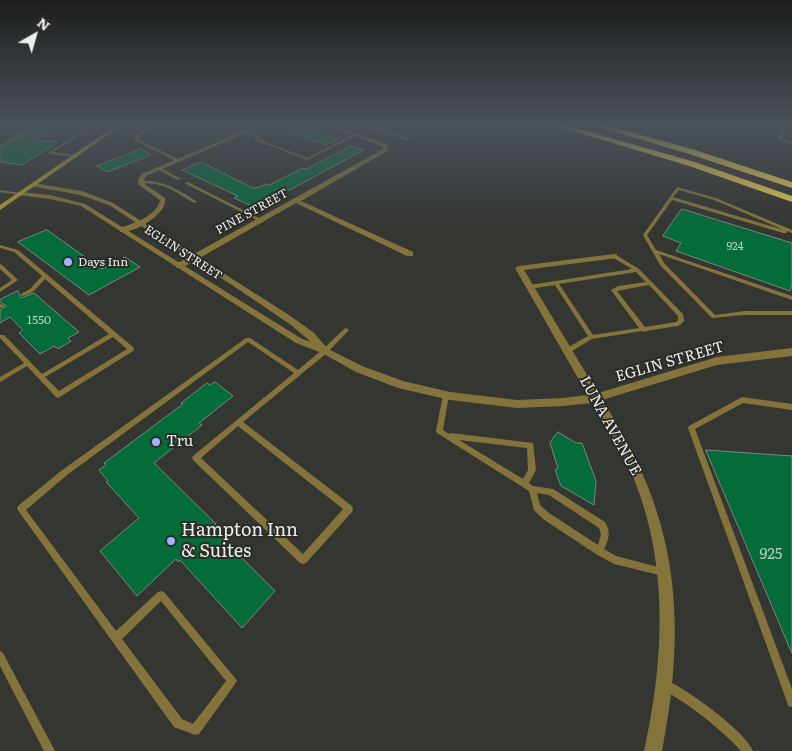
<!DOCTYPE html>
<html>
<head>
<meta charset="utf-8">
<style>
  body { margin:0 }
  #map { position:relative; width:792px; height:751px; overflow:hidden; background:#343632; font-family:Literata,serif }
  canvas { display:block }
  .north { position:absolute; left:10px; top:10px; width:50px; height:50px; -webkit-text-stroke:4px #2a2c28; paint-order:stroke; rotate:38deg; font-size:14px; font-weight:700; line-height:20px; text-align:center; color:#eeefed }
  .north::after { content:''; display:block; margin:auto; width:18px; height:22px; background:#eeefed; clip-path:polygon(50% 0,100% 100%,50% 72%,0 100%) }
</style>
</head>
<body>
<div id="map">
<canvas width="792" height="751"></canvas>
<div class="north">N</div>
</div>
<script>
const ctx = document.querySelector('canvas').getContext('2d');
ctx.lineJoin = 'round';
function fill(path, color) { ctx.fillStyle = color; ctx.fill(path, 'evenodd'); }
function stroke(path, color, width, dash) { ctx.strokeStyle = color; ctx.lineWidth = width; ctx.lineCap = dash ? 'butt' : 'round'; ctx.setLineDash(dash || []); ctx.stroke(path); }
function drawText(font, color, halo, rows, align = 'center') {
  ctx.font = font + ' Literata,serif'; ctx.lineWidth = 4; ctx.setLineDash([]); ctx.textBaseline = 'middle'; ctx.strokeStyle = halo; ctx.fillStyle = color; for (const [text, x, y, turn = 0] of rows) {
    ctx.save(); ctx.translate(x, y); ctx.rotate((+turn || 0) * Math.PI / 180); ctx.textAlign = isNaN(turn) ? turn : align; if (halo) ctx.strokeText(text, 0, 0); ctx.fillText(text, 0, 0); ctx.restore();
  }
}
const building = new Path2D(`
  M43,124H59L32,140L58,142L22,165L0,162V149Z
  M299,125L338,139L326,145L287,131Z
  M351,146L364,150L256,208L234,198L238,196L182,170L201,162L253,188L259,187L266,184L269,185L303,168L306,169Z
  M141,149L151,155L107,172L97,166Z
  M682,209L792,243V285L790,291L676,251L681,243L663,236Z
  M47,230L102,269L125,257L140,267L89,295L18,242Z
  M18,291L21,298L34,293L79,332L68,338L71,341L58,349L54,346L40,354L19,333L23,330L10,317L0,323V310L6,306L0,302V300Z
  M215,382L233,396L199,423L202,425L154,463L216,524L214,526L238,550L236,552L275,591L242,628L180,560L178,562L176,559L137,596L100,551L139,518L106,482L108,481L99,470L106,465L104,463L183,404L181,403L207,383L210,385Z
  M558,432L576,443H582L596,481L594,505L561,486L555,470L558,468L550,443Z
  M706,450L792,456V653Z`);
fill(building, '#036c39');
stroke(building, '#808481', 1);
fill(new Path2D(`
  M37,124H41L0,147V145Z
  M92,124H97L119,127L117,128L94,126L53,152L75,155H76V157L50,154L48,153Z
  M149,124H153L137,139L178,159V161H176L134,140V138Z
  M358,124H364L407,138L431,124H435L407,140L361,126L347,133L344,132Z
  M784,124H788L782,139L792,142V144L778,139Z
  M246,130L258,134V139L307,158L354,134L357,135L307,160L255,140V135L246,132Z
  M157,167H159L181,179L178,180L157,169Z
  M140,181C160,179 181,190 197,202L194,203C182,196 170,187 156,184C151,183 145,183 140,183Z
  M186,182H188L263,220L259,221L186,184Z
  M677,187L716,198L792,230V233L787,231V233H783L672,200L647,235L656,250L792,296V300L659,254L664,263L715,315L745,311H792V315H745L712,318L660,265L643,235ZM679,190L714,200L784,230L673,197Z
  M0,190L21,193L23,194L21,195L0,192Z
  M0,245L18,250L133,347L134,349L133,351L58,398L56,397L27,366L0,382V377L24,363L0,338V335H4L42,374L109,334L45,279C38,286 32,296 21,296V294L30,289L42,276L14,252L0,248ZM113,337L127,349L59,391L45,377Z
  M612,255H616L639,269L683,314L684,321L680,325L678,326L646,331L644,332L642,331L592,339L569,353H565L564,351L565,349L588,336L555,285L530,289L527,287L530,285L632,269L612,257ZM636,272L646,282L618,286L611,290L639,328L593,335L559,284ZM649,285L678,316V320L676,322L645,327L617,291Z
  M0,264L2,265L18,280L0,292V288L12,280L0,269Z
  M0,304L3,305L4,306L3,307L0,308Z
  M346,328L349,330L348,331L327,353L243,422L352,506L353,509L352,512L306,563L303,564L300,563L193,460L192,458L193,456L294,373L248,342L67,475L26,510L116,631L158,592L161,591L164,592L235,678L237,681L235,684L199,734L195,735L174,727L17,509L18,506L61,471L246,338H250L298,370L323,349L344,329ZM238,426L343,509L303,554L201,458ZM161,601L226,681L193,724L182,719L122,639Z
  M446,392L448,393L449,395L443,430L449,434L451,433L533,443L536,470L529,483L533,486L553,489L605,522C611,532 609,539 604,549L616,556L666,569L667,572L666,575L663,576L614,564L596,554L543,519L534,510L529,491L437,433L436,431L443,395L444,393ZM459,440L527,448L528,470L523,479ZM537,493L549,495L599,528L601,535L598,545L549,513L540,505Z
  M742,397L792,404V410L743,403L695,429L792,689V707L788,706L787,702L688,428L689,426Z
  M0,651L3,653L55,751H44L0,666Z
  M666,680C686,688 746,732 753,751H741C718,726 691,706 662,689L661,685L662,681Z`), '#84743b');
fill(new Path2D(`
  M260,124H267L146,176L144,180L145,184L165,198C168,214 135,233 120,232V228C134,223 157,216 160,200L139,185L138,180L142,174Z
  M320,124H328L386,144L389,150L301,201L413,252V256H407L296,203L182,268H176V264L383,149L382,146Z
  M614,254H617V258L524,270L599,395L600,398L599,401H591L515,268L519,266Z`), '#84743b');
fill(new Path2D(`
  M33,183L82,191L113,203L289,315L314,333L328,349L362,366L403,381L450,392L517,400L563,398L595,394L717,357L792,348V356L717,365L602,400C678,515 688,618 662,751H644C664,661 669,566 634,479C623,452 608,427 592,403L563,406L517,408L450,400L398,388L356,372L322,353L296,343L81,206L50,199L19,195V193L21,192L50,195L85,204L302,339L311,342L291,325L238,289L109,205L80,195L31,186V184Z`), '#84743b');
fill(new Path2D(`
  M118,124H124L0,210V205Z`), '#b19732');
fill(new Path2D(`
  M550,124H562L695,162L792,196V202L689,166Z
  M589,124H601L692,149L792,182V188L686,153Z`), '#ebca52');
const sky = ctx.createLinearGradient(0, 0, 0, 229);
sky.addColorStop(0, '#1d1e1c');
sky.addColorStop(0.54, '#4a525a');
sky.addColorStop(1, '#4a525a00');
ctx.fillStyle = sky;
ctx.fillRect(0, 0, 792, 229);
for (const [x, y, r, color] of [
  [68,262,5,"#a0b3fd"],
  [156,442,5,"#a0b3fd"],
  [171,541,5,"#a0b3fd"]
]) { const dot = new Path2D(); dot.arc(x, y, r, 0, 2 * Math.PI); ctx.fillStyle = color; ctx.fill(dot); stroke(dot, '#2a2c28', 2); }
drawText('11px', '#b3cec0', null, [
  ["924",735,247]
]);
drawText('12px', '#eeefed', '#2a2c28', [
  ["PINE STREET",252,212,-29],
  ["EGLIN STREET",183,253,33]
]);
drawText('12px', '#eeefed', '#2a2c28', [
  ["Days Inn",78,262]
], 'left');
drawText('12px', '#b3cec0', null, [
  ["1550",39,320]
]);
drawText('15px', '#eeefed', '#2a2c28', [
  ["EGLIN STREET",670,362,-16],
  ["LUNA AVENUE",610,426,61]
]);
drawText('15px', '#eeefed', '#2a2c28', [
  ["Tru",166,442]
], 'left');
drawText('15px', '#b3cec0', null, [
  ["925",771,555]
]);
drawText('18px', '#eeefed', '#2a2c28', [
  ["Hampton Inn",181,531],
  ["& Suites",181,552]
], 'left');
</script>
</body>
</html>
